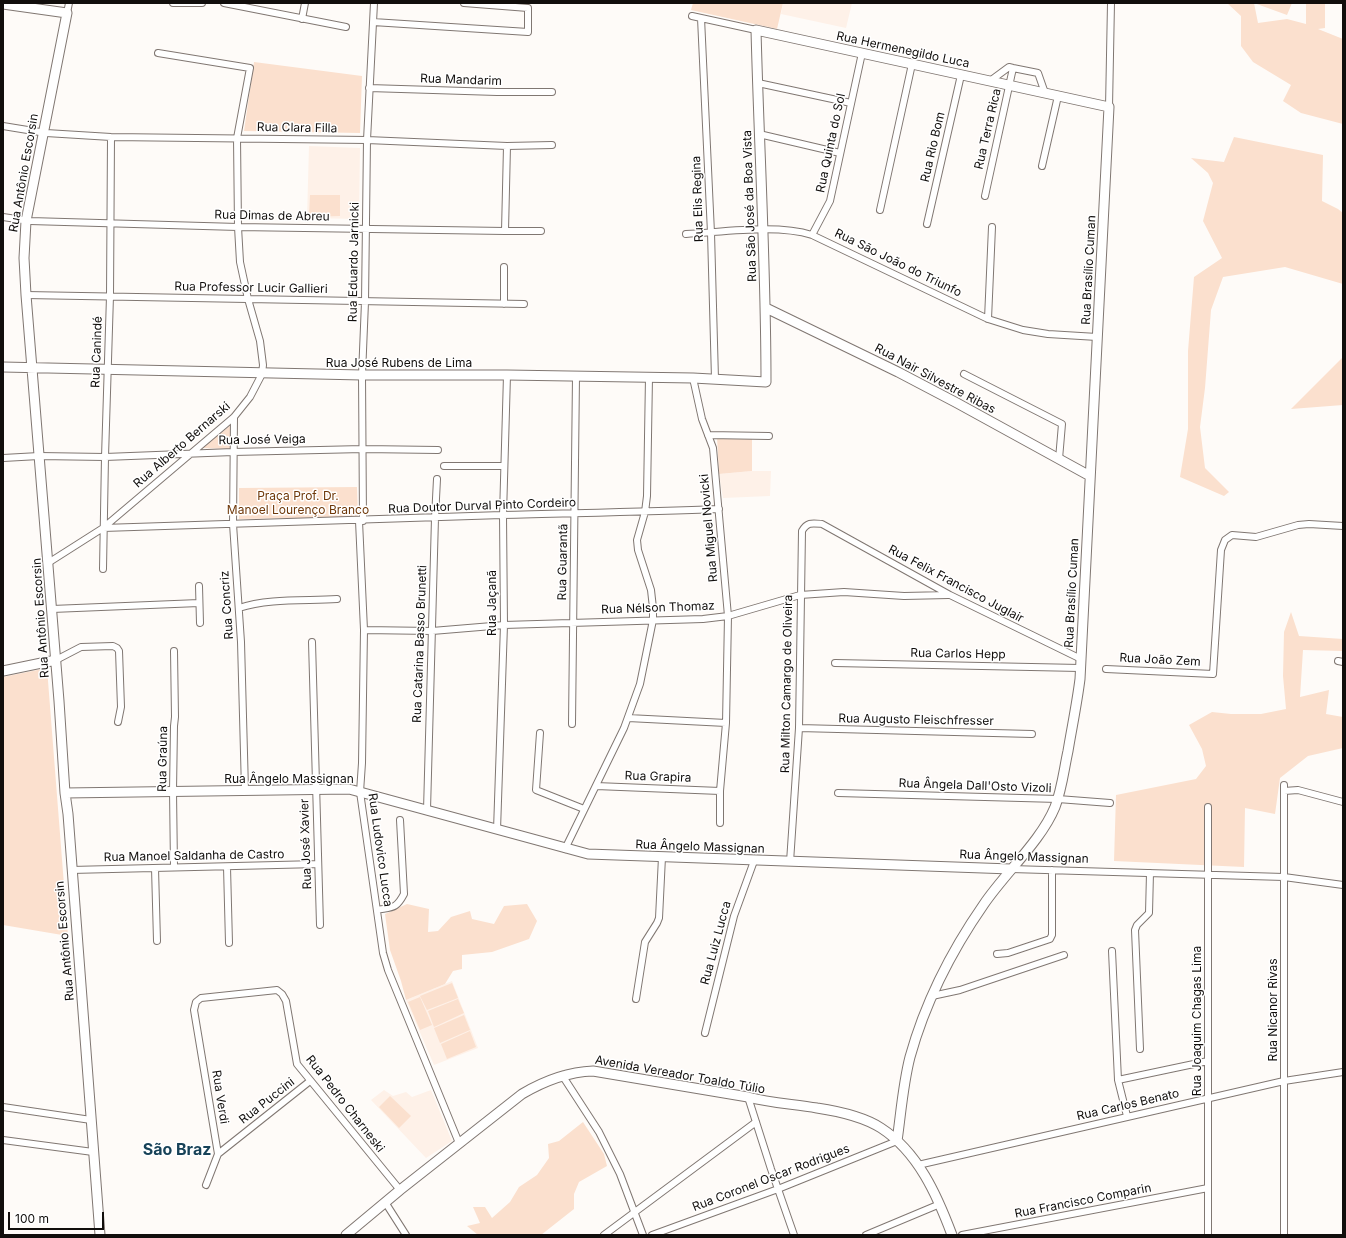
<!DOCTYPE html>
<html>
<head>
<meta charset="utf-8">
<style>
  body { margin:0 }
  #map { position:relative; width:1346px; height:1238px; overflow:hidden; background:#fefbf8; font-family:Inter,sans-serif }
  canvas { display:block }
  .frame { position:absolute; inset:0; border:4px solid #110e0c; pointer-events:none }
  .scale { position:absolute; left:8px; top:1212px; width:96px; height:18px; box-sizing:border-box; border:2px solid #110e0c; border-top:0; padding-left:5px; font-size:12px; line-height:14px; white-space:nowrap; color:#110e0c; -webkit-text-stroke:3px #fff; paint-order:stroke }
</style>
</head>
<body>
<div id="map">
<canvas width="1346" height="1238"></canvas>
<div class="frame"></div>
<div class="scale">100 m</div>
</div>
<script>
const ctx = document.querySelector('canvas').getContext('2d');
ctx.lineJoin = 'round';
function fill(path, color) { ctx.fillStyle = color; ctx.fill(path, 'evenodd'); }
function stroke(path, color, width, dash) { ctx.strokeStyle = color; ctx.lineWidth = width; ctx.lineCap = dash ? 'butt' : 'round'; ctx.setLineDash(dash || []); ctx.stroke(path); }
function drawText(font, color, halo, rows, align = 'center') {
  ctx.font = font + ' Inter,sans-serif'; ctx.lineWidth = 3; ctx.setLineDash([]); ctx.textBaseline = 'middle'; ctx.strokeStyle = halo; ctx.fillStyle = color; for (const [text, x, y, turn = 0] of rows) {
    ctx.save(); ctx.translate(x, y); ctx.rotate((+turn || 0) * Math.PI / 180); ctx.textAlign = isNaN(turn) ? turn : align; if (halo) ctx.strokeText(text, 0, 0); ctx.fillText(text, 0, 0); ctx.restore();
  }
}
fill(new Path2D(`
  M783,3H852L846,28L781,14Z
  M309,146L360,148L359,219L307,218Z
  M752,471H771L770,496L723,498L719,474Z
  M452,981L478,1048L434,1065L406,1000Z
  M384,1090L393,1096L406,1092L412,1097L431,1090L452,1141L426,1158L371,1100Z`), '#fef1e8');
fill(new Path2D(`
  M693,3H783L777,29L691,10Z
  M1227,3H1292L1287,15L1254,3L1258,23L1287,19L1306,24V3H1325V28L1318,29L1343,39V124L1301,113L1283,101L1291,85L1253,62L1241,46V16Z
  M254,62L362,76L360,133L244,131Z
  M1234,137L1323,155L1322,201L1338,209L1343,213V284L1285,267L1223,277L1211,310L1205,388L1200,427L1205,468L1229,492L1224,496L1180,477L1188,429V351L1194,277L1222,258L1203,221L1213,183L1208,173L1191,158L1224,162Z
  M310,195H340V216L309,217Z
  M1343,357V405L1291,409Z
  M231,425L230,449L202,448Z
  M717,437L752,438V471L719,474Z
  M357,487L358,517L239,519V488Z
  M1291,612L1299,636L1343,639V651L1303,650L1300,697L1329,690L1326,714L1343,717V748L1308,756L1280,778L1275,814L1245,808L1244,867L1114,861L1116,795L1196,779L1206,766L1202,749L1189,725L1212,712L1231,714H1261L1286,709L1283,676L1284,632Z
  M47,668L68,936L3,925V677Z
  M407,904L429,909L428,932L438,931L451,917L470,911L472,919L494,924L504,906L527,904L537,921L529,939L492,952L462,955V969L453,971L445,984L406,1000L401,981L390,950L385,914Z
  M452,983L458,998L427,1010L420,996Z
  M420,997L432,1025L420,1030L408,1002Z
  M458,999L464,1013L434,1027L428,1011Z
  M464,1015L470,1030L440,1043L434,1028Z
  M470,1031L476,1047L447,1059L441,1044Z
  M390,1096L411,1116L399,1128L379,1107Z
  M583,1122L604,1154L607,1166L579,1182L574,1194V1209L541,1235H478L467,1226L480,1223L473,1207H485L492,1218L510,1202L519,1187L537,1175L549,1158L548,1144L559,1141Z`), '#fbe0ce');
const street = new Path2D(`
  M173,3H202
  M224,3L346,27
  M67,13L69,3
  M692,16L756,30
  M701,18L711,233L715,379
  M302,19L305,3
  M373,22L528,32V8L464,3
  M990,81L1009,67L1013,68L1038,73L1045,93
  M758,83L851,103
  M369,88L497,92H552
  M1109,107L1111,3
  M3,126L46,133L111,137L367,140L507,146L552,145
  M759,134L840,153
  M1042,166L1058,96
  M985,196L1013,68
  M880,210L912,64
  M3,217L30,221L238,227L505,231H541
  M927,224L961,75
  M505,231L507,146
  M686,234C724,232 777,224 812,235L988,319L1023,330L1048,334L1097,337
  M812,235L830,201L862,53
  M504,267V304
  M26,295C192,297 358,302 524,304
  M988,319L992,227
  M964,374L1062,424L1059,459
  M693,378L702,419L713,448L728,616L726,723L720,791V823
  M234,417L233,524L241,642L245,790
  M708,435L769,436
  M3,458L39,456L105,457L233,452L363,449L438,450
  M444,466H504
  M359,521L364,630L362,763L360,792L383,953L388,970L459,1143
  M363,521L362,375L365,302L367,140L374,3
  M103,528C236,524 369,520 502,515C574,513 646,512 719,509
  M48,563L103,528L234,417L250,397L262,374L263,365L260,341L248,299L240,262L238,227L237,138L250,68L158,53
  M103,569L105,457L110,296L111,137
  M199,586L200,623
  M239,608C268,598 306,601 337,599
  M52,609L199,603
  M364,630L432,631L504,625L703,619L728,616L800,595L844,592L904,596L948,595
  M312,642L320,925
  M174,651L175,717L174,726L173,791L174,867
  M56,660L81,647L113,646L117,648L119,651L121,707L118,722
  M1338,661L1343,662
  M835,663L1080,668
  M1106,669L1213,674L1221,550L1225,540L1232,535L1256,537L1298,525L1309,524L1343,526
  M628,718L726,723
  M572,724L576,376
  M799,728L1032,734
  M540,733L536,790L584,809
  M1284,785V1235
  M596,786L720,791
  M1284,791L1298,790L1343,802
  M838,793L1058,799L1110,803
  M427,810L435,518L437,479
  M497,830L504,625L503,515L507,375
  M565,849L624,728L640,684L653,620V608L651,590L638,550L637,540L645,512L647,496L649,377
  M790,862L799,728L802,531C807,522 812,523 822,524L950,595L1081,659
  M227,867L229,943
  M155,868L157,941
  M1011,869L1284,877L1343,885
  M71,870L318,864
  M377,910C393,907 396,909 404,894L400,820
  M1112,951L1118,1080L1127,1116
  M997,954L1008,953L1050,939L1052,935V870
  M932,996L960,990L1064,955
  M636,999L645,942L657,923L659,918L662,857
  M705,1033L734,916L754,861
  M1140,1049L1135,930L1137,925L1149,913L1150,873
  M562,1075L599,1132L620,1174L643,1235
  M1118,1080L1208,1061
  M748,1097L771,1169L794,1235
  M3,1107L91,1120
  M3,1140L93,1152
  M218,1154L310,1081
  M918,1165L1284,1081L1343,1072
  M206,1185L218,1154L194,1010L196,1002L201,998L277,990L282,994L286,1001L297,1064L400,1190
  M385,1202L406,1235
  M604,1235L756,1122
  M652,1235L778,1189L897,1141
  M866,1235L940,1204
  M962,1235L1208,1188
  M1208,1235V807`);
const secondary = new Path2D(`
  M3,4L67,13L26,221L24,258L26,295L59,701L65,793L68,814L100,1235
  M766,308L898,372L957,403L1090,476
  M3,367L362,375H507L693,378L766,382C766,264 759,147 756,30L1109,107L1080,679C1077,703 1072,727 1068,751C1064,769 1062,789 1055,807C1041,841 1005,873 984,904C952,950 925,1003 910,1057C903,1084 901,1113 897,1141
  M3,671L56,660
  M65,793L349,789L588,854L1011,869
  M346,1235L400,1190L522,1094C544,1081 566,1072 593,1071L748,1097C770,1103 794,1104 817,1108C837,1111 864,1117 881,1128C918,1152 937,1195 952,1235`);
stroke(street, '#807772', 8);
stroke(secondary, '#807772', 11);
stroke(street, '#fff', 6);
stroke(secondary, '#fff', 9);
drawText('12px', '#110e0c', '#fff', [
  ["Rua Hermenegildo Luca",903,50,12],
  ["Rua Mandarim",461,80,2],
  ["Rua Clara Filla",297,128,1],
  ["Rua Terra Rica",988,129,-77],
  ["Rua Quinta do Sol",831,143,-78],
  ["Rua Rio Bom",933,147,-77],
  ["Rua Antônio Escorsin",24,173,-80],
  ["Rua Elis Regina",698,199,-92],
  ["Rua São José da Boa Vista",750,206,-92],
  ["Rua Dimas de Abreu",272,216,1],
  ["Rua Eduardo Jarnicki",354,262,-89],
  ["Rua São João do Triunfo",898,263,26],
  ["Rua Brasílio Cuman",1089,270,-87],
  ["Rua Professor Lucir Gallieri",251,288,1],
  ["Rua Canindé",97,352,-88],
  ["Rua José Rubens de Lima",399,363],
  ["Rua Nair Silvestre Ribas",935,379,28],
  ["Rua José Veiga",262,440,-1],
  ["Rua Alberto Bernarski",182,445,-41],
  ["Rua Doutor Durval Pinto Cordeiro",482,506,-2],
  ["Rua Miguel Novicki",709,528,-95],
  ["Rua Guarantã",563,562,-89],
  ["Rua Felix Francisco Juglair",956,584,28],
  ["Rua Brasílio Cuman",1072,593,-87],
  ["Rua Jaçanã",492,603,-90],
  ["Rua Concriz",227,605,-94],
  ["Rua Nélson Thomaz",658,608,-2],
  ["Rua Antônio Escorsin",41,618,-94],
  ["Rua Catarina Basso Brunetti",420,644,-88],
  ["Rua Carlos Hepp",958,654,1],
  ["Rua João Zem",1160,660,3],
  ["Rua Milton Camargo de Oliveira",787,684,-89],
  ["Rua Augusto Fleischfresser",916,720,1],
  ["Rua Graúna",163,759,-89],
  ["Rua Grapira",658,777,2],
  ["Rua Ângelo Massignan",289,779],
  ["Rua Ângela Dall'Osto Vizoli",975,786,2],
  ["Rua José Xavier",306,844,-92],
  ["Rua Ângelo Massignan",700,847,2],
  ["Rua Ludovico Lucca",380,850,82],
  ["Rua Manoel Saldanha de Castro",194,856,-1],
  ["Rua Ângelo Massignan",1024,857,2],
  ["Rua Antônio Escorsin",65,941,-95],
  ["Rua Luiz Lucca",716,943,-75],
  ["Rua Nicanor Rivas",1273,1010,-90],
  ["Rua Joaquim Chagas Lima",1197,1021,-90],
  ["Avenida Vereador Toaldo Túlio",680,1075,10],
  ["Rua Verdi",220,1097,81],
  ["Rua Puccini",267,1101,-38],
  ["Rua Pedro Charneski",345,1104,52],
  ["Rua Carlos Benato",1128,1105,-13],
  ["Rua Coronel Oscar Rodrigues",771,1178,-21],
  ["Rua Francisco Comparin",1083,1201,-11]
]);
drawText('12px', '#6f3809', '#fff', [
  ["Praça Prof. Dr.",298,496],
  ["Manoel Lourenço Branco",298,510]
]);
drawText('bold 16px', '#174258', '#fff', [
  ["São Braz",177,1150]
]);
</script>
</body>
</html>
